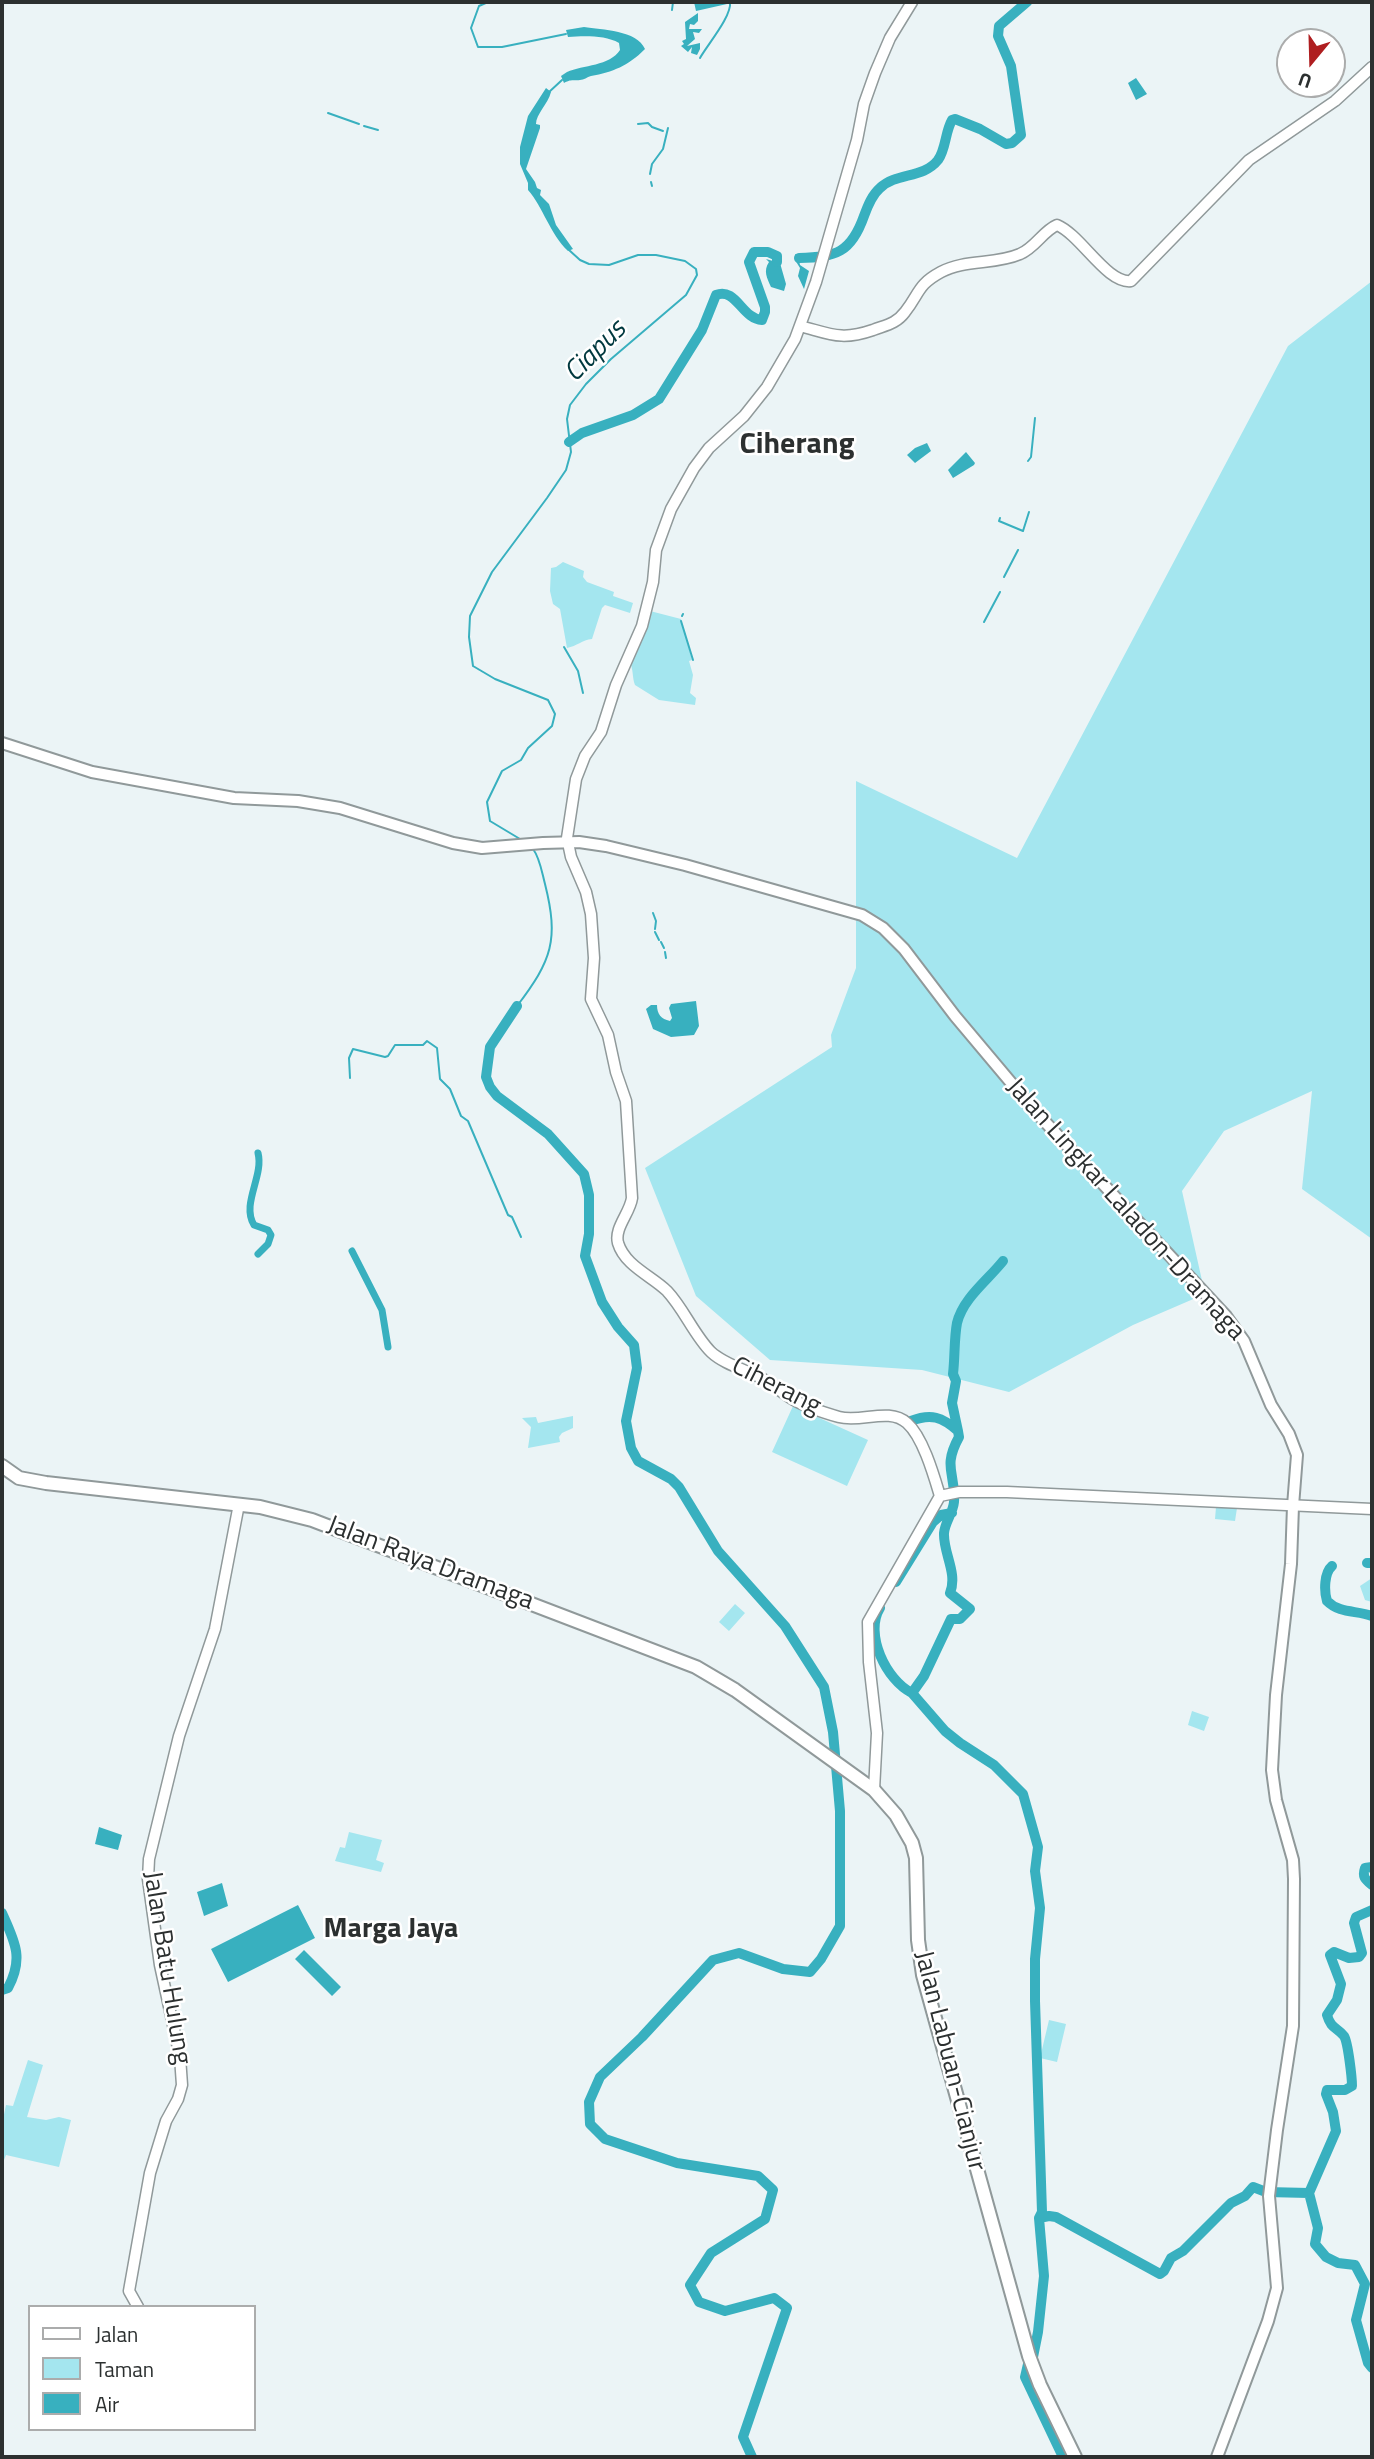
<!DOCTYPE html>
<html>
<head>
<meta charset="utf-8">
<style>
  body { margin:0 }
  #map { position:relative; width:1374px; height:2459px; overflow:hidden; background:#ebf4f6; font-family:"Titillium Web",sans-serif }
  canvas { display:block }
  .frame { position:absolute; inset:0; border:4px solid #2c3030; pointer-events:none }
  .legend { position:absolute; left:28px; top:2305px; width:228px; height:126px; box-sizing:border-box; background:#fff; border:2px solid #abacac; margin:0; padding:9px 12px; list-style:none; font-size:21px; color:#2c3030 }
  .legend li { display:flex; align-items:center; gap:14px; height:35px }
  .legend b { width:35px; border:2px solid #abacac }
  .north { position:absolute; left:1276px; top:28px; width:70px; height:70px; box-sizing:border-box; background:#fff; border:2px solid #abacac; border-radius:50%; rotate:199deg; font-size:19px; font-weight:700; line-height:28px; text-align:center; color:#2c3030 }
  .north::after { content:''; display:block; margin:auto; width:24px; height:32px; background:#af1e20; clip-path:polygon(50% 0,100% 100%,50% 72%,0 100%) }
</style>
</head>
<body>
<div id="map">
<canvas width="1374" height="2459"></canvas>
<div class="frame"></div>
<ul class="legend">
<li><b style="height:9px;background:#fff"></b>Jalan</li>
<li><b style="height:19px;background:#a4e6ef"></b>Taman</li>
<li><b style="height:19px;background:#38b0bf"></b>Air</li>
</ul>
<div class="north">U</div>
</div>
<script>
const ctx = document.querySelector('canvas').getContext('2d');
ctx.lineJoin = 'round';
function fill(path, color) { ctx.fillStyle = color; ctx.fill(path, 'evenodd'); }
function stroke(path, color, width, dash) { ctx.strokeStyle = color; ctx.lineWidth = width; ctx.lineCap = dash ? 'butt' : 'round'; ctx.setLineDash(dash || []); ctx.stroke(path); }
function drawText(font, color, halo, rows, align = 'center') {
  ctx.font = font + ' "Titillium Web",sans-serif'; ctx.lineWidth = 5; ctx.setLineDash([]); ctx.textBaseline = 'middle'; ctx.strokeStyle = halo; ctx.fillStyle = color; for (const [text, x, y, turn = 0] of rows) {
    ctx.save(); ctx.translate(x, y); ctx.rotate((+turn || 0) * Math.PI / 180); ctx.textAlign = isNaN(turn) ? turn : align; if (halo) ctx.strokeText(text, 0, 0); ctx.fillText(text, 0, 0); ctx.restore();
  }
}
fill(new Path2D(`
  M1372,281V1239L1302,1189L1312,1091L1224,1131L1182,1191L1205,1294L1133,1325L1009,1392L922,1370L770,1360L696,1296L645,1168L832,1047L831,1035L856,968V781L1017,858L1288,346Z
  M563,562L584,571L583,577L587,582L614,592L613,596L633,603L630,613L605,605L602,608L592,639C582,640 577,646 567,648L560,609L553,604L550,591L551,568L556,567Z
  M650,611L681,619L692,660L689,661L693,675L690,693L696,698L695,705L659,700L635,685C632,678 634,670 629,660Z
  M793,1406L868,1440L847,1486L772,1452Z
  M573,1416V1428L562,1433L559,1437L560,1442L528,1448L531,1427L522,1418L536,1417L538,1423Z
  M1216,1507L1237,1508L1235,1521L1215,1519Z
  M1372,1578V1602L1365,1600L1360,1586Z
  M735,1604L745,1613L729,1631L719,1622Z
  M1192,1711L1209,1717L1204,1731L1188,1725Z
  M349,1832L382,1840L376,1860L384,1863L381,1872L335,1861L340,1847L345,1848Z
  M1049,2020L1066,2024L1057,2062L1040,2058Z
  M28,2060L43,2065L27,2117L46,2120L59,2117L71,2120L59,2167L6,2155L4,2160L2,2159V2124L6,2105L13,2106Z`), '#a4e6ef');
fill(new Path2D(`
  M694,2H727V4L696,11Z
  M698,13V21L694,25L690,24L689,29H702L699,33L693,32L695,39L687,46L700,43V49L697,55L691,53L692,47L688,52L681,46L684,44L682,41L686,39L685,22Z
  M584,27C602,30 637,30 645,49C628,66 613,72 591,76C587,77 584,80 580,80C573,81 571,79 564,83L561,76L567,72C583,65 610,66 620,50L619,43C605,35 584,36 568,37L566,30Z
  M1136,78L1147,94L1136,100L1128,83Z
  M546,88L551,92C548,104 536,114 536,124L540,125V128L526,169L535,182L537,188L541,190L540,195L549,204L556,225L573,249L568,251C550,234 543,207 528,190V183L520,164V147L528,116Z
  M795,254L798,256L800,265L809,271L804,289L798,276L800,268L795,260Z
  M766,259L780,263L786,284L784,291L771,287C767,278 763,271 769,262Z
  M927,443L931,451L915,463L907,455L915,448Z
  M966,452L975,463L974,465L953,478L948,470Z
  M696,1001L699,1026L694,1035L671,1037L653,1029L646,1009L651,1005H657C657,1014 661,1019 670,1021L672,1018L669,1008L671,1004Z
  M99,1827L122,1835L118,1850L95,1844Z
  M222,1883L228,1906L204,1916L197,1892Z
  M298,1905L315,1938L228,1982L211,1949Z
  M304,1950L341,1987L332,1996L295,1959Z`), '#38b0bf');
stroke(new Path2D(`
  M488,2L479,6L471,28L478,47H502L566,34
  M672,10L673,2
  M700,58C708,44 732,16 730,2
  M548,93L562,80
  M328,113L359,124
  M638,124L648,123L652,127L663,131
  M364,126L378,130
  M650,174L652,164L663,149L668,128
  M651,182L652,186
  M1028,461L1031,457L1035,418
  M1000,518L999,521L1023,531L1029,512
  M1004,577L1018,550
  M682,616L683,614
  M681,621L693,660
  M984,622L1000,592
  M564,647L578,671L583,693
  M520,839L490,821L487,802L502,771L521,760L528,748L552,726L555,714L548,700L495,679L473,666L469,637L470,616L492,572L547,498L566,470L571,452L567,419L570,405L586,384L611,359L686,295L697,275L696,269L685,261L656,255H638L609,265L589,264L580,260L569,250
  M653,913L656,921L655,929
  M655,932L659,940
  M661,942L664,948
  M665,952L666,958
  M517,1006C552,960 559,940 545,884C542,873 540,858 533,849
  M350,1078L349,1058L353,1049L385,1057L388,1056L395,1045H423L427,1041L437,1048L440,1079L450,1089L461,1116L468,1121L508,1215L512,1217L521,1237`), '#38b0bf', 2);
stroke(new Path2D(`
  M258,1153C264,1176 241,1204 254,1225L268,1230L271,1235L268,1244L258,1254
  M352,1251L382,1310L388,1347`), '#38b0bf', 7);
stroke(new Path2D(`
  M799,258C836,257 851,253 864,216C868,205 872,195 880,188C897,172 923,179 938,160C946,149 945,132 952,120L955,119L980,129L1006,144L1012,143L1021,135L1011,66L998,36L999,26L1027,2
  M569,442L582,433L633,415L659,399L702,330L716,295C736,287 742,319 762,320L765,312V307L749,262L754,252H768L777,256V262
  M517,1006L490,1047L486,1077L490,1087L497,1096L548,1134L584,1174L589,1195V1234L585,1256L602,1302L618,1327L634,1345L637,1368L626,1421L631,1448L638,1461L671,1479L679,1487L718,1551L785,1626L824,1687L833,1732L840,1811V1926L821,1959L810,1972L783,1969L739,1953L713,1960L642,2037L600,2077L589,2102L590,2124L605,2139L677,2163L758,2176L773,2190L765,2219L711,2253L690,2285L699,2302L725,2311L774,2298L787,2308L743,2437L752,2457
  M911,1421C931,1413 942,1417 958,1431L959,1437C942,1468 956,1473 954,1502C953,1513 945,1522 944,1533C943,1553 958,1573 950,1593L970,1609L960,1619H951L924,1676L912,1693L945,1731L960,1743L994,1765L1023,1794L1038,1847L1035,1871L1040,1908L1035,1959V2001L1042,2212L1039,2218L1044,2276L1038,2332L1033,2357L1028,2364L1025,2377L1063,2457
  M958,1431L952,1403L956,1381L953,1374C955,1357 954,1339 957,1323C963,1298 988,1280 1003,1261
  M1367,1563H1372
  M1332,1566C1324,1573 1324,1591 1327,1601C1340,1614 1356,1610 1372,1616
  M896,1582L933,1522L941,1515L952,1513
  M880,1608C864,1634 886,1680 912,1693
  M1372,1867L1365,1868C1362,1877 1365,1879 1372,1885
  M1372,1910L1356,1917L1354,1923L1362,1953L1359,1957L1349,1958L1334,1952L1330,1955L1341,1984L1337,2000L1327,2015C1331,2029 1337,2027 1344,2036C1348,2042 1352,2078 1352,2086L1345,2090H1327L1326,2094L1333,2112L1336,2131L1309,2193L1318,2228L1315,2244L1326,2257L1338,2263L1355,2265L1365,2284L1356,2320L1368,2363L1372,2368
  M2,1913C15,1942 24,1958 8,1988L2,1990
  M1039,2218L1049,2216L1056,2217L1160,2274L1164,2271L1171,2258L1183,2251L1231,2203L1245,2196L1253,2187L1266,2192L1309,2193`), '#38b0bf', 10);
const secondary = new Path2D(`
  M912,2L890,38L875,73L864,104L857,140L816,282L795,339L767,387L744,416L709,448L694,468L671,509L656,550L653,582L642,626L616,685L601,732L585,756L576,779L567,838L571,857L586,892L591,914L594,958L591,999L608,1035L616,1072L626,1101L632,1198C630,1213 614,1228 618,1243C625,1266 652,1276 667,1291C684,1309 694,1335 711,1352C725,1365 747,1370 763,1379C774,1385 783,1394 794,1400C808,1408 825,1413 839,1417C861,1423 889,1407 907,1423C923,1437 934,1476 940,1496
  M800,326C831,334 841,341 873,330C886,325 896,324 905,312C920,293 917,285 941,272C965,259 995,265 1020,254C1035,248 1043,231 1057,225C1081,235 1107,284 1131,281L1249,160L1335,101L1372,67
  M874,1790L877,1733L869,1662L868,1622L940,1496L959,1492H1007L1372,1509
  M138,2307L129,2291L150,2173L166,2121L178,2099L182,2085L180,2057L160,1965L148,1879L149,1859L179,1736L215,1629L239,1504`);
const primary = new Path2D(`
  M2,743L92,772L234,798L298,801L340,808L453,843L482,848L543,843L579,842L606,846L685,865L862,915L883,928L904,949L955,1016L1034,1110L1226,1316L1244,1341L1271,1405L1289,1434L1297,1455L1293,1506L1291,1564L1276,1695L1272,1770L1276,1800L1293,1860L1294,1879L1293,2026L1277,2130L1269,2196L1277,2288L1268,2321L1217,2457`);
const highway = new Path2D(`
  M2,1466L19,1478L46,1483L260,1507L312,1520L696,1667L735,1690L874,1790L896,1815L912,1843L916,1858L918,1940L923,1975L1029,2356L1040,2385L1075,2457`);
stroke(secondary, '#90999a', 13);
stroke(primary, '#90999a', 14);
stroke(highway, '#90999a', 16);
stroke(secondary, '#fff', 10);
stroke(primary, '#fff', 10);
stroke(highway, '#fff', 12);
drawText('26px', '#2c3030', '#fff', [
  ["Jalan Lingkar Laladon-Dramaga",1125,1210,48],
  ["Ciherang",776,1387,27],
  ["Jalan Raya Dramaga",430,1564,21],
  ["Jalan Batu Hulung",166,1968,81],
  ["Jalan Labuan-Cianjur",949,2061,76]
]);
drawText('italic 28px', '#00393f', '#fff', [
  ["Ciapus",596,352,-45]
]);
drawText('bold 28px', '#2c3030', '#fff', [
  ["Marga Jaya",391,1930]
]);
drawText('bold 30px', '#2c3030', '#fff', [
  ["Ciherang",797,446]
]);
</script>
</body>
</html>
